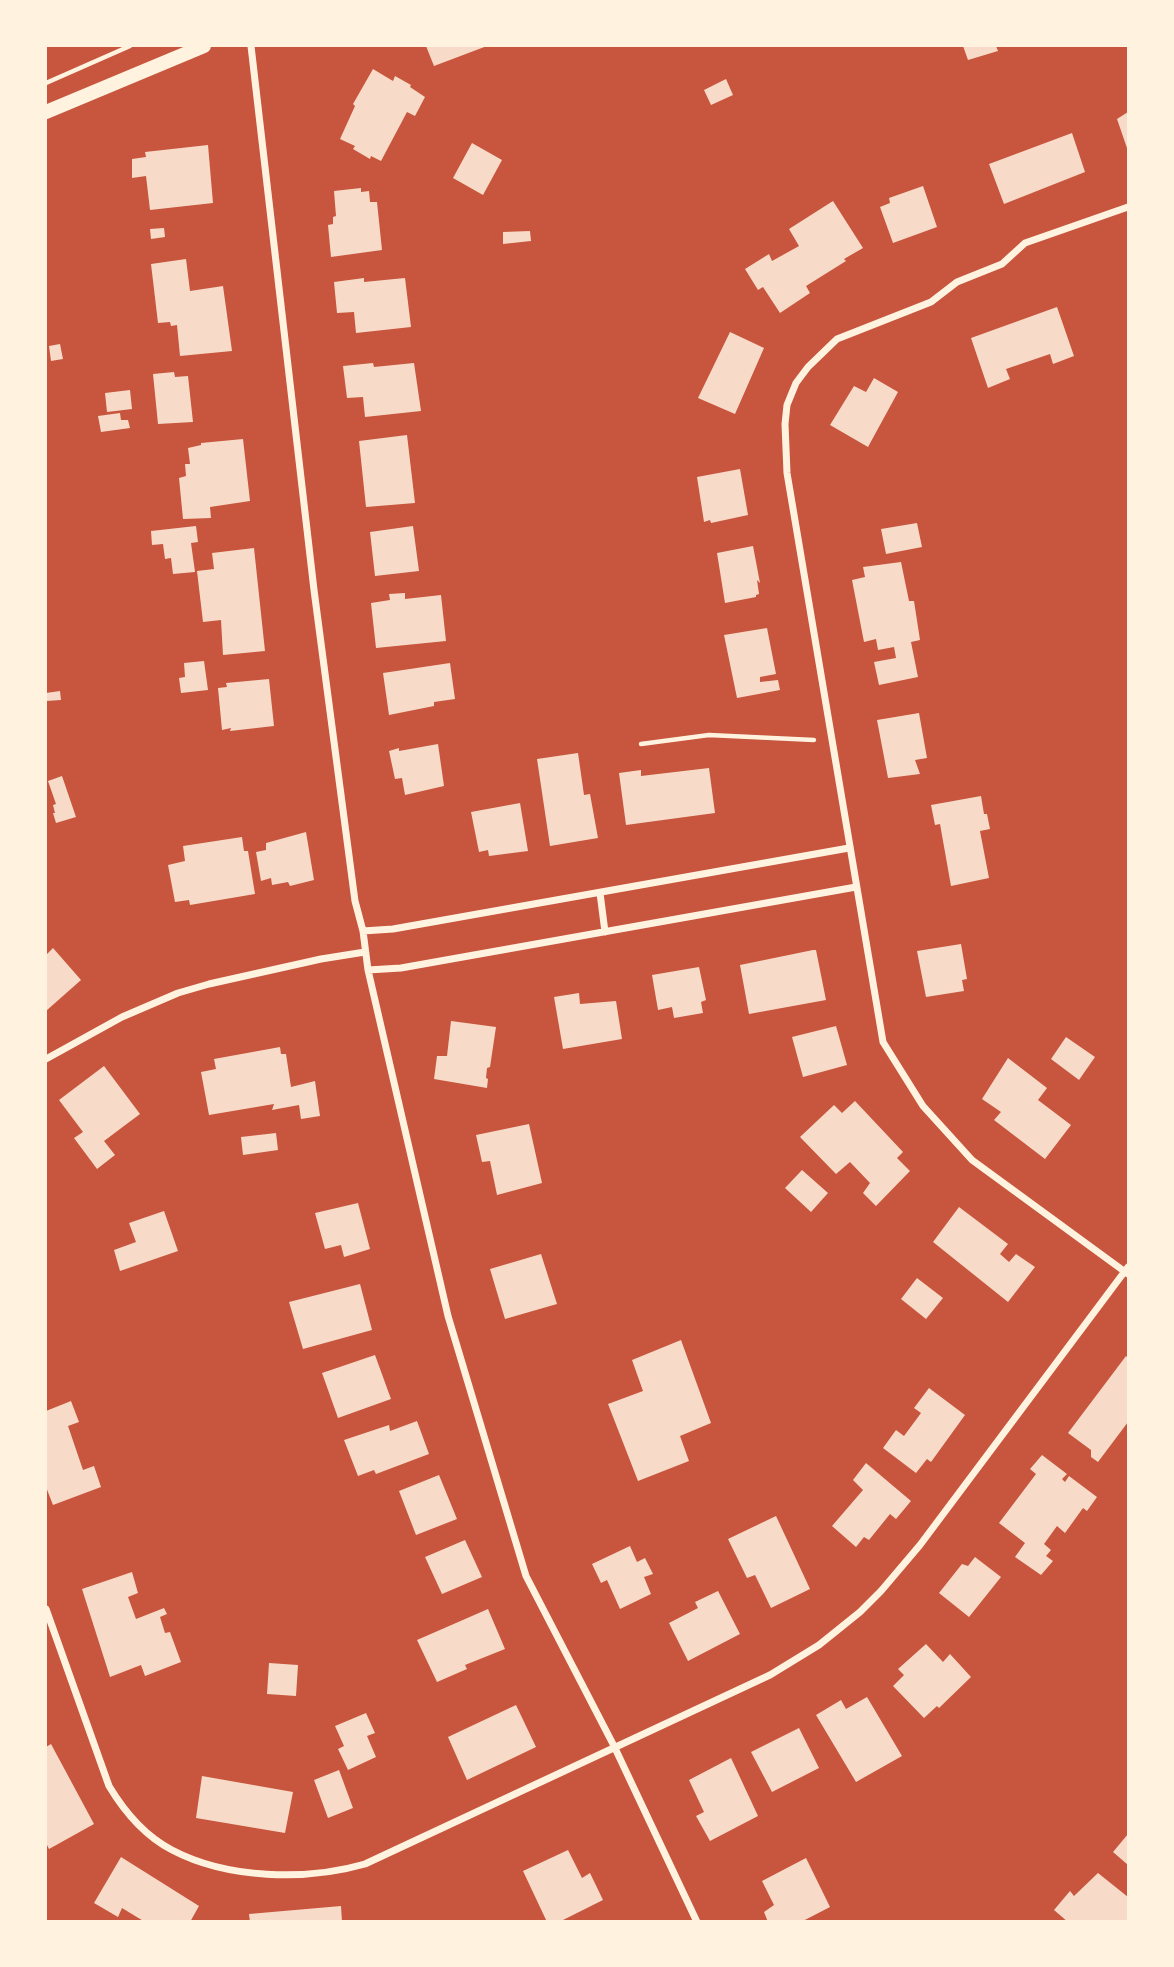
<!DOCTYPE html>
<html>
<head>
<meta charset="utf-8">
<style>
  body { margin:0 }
  #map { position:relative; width:1174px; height:1967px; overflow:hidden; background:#c8553d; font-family:"DM Sans",sans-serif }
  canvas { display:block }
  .frame { position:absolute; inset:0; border:47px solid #fff3e0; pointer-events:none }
</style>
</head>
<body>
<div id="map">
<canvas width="1174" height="1967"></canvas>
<div class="frame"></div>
</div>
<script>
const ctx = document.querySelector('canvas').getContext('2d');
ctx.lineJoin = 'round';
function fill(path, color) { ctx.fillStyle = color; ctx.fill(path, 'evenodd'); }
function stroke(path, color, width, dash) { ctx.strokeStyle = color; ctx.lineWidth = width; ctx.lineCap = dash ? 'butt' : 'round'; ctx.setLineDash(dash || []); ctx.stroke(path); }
fill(new Path2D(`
  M426,46H487L434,66Z
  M963,46H996L998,51L968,60Z
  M373,69L393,81L395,76L411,85L410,87L425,97L415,116L407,112L381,161L371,156L370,159L353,149L355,146L340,139L355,106L353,104Z
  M726,79L733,95L711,105L704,90Z
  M1128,112V151L1117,119Z
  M1072,133L1085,172L1004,204L989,164Z
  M472,143L502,160L483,195L453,178Z
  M208,145L213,203L150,210L146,176L132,178V159L146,157L145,152Z
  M923,186L937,227L893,243L880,207L890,203L889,198Z
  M361,188V192L369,191L370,202H377L382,250L331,257L328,225L333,224V217L336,216L334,191Z
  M833,201L863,248L844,259L846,261L806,286L810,293L780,313L763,287L758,290L745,269L769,254L772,261L799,246L789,229Z
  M164,228L165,237L151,239L150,229Z
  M530,231L531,241L503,244V232Z
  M186,259L190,291L223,286L232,351L180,356L177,325L171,326L170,322L158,323L151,264Z
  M364,278V282L405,278L411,327L356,333L354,312L337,313L334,282Z
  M1057,307L1074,356L1053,364L1050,354L1006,369L1010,379L988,388L971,338Z
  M730,332L764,348L735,414L698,398Z
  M60,344L63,359L51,361L49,346Z
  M373,363L374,367L414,363L421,411L365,417L363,397L347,398L343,366Z
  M174,372L175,377L188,376L193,422L158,424L153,374Z
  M874,378L898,392L868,447L830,425L854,386L866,392Z
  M130,390L132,409L107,412L105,393Z
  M120,413L121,420H128L130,428L101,432L98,416Z
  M407,435L415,503L366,507L359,441Z
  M243,439L250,501L210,507L211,518L183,519L179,478L186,476L185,464H190L188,448L201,445V443Z
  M740,469L748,515L711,523L710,520L704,522L697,477Z
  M917,523L922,547L886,554L881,529Z
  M196,526L198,542L191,543L195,572L173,574L171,558L165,559L163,544L152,545L151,531Z
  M413,526L419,571L375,576L370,532Z
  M753,546L760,583L757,580L759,594L756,595V597L725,603L717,553Z
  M254,548L265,651L223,655L221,620L203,622L197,571L214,569L212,553Z
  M901,562L909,601H914L920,640L911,642L918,677L879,685L874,662L896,658L894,647L878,650L876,639L864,642L852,580L865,577L863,567Z
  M405,593V599L441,595L446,641L376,648L371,603L390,600L389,594Z
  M767,628L776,674L760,677V682L778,680L780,690L737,698L724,635Z
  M204,661L208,690L181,693L179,678L185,677L184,663Z
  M450,663L455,699L434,702V706L389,715L383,673Z
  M269,679L274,726L230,731L231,728L222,730L218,688L227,687L226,683Z
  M60,691L61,700L46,701V693Z
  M919,713L927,758L915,760L920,774L888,778L877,720Z
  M438,744L444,786L405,795L402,778L395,779L389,751L399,748V751Z
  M578,753L584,795L590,794L598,838L550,846L537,759Z
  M709,768L715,813L626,825L619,773L641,770V776Z
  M62,776L76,817L56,823L53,813H55L53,805L56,804L48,781Z
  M981,796L984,814H987L990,829L980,831L989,878L951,886L940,824L935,825L931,805Z
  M520,803L528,851L489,856L488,850L479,852L471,812Z
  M306,832L314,880L290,886L288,882L272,885L271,878L261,881L256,852L266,850V843Z
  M242,837L244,851H248L255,894L190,905L189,900L175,902L168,865L185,861L183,846Z
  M961,944L967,979L962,980L964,991L926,997L917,951Z
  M53,948L81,980L46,1011V955Z
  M813,950H816L826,1000L749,1014L740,965Z
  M699,967L706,1000L701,1002L703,1013L674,1018L672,1007L658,1010L652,975Z
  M579,993L580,1004L616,1001L622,1039L563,1049L554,997Z
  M451,1021L496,1027L490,1067L487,1068L486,1078L488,1079L487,1088L434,1079L437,1056H447Z
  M836,1026L847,1065L803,1077L792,1037Z
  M1066,1037L1095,1057L1079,1080L1051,1059Z
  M280,1047L281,1054H286L291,1087L315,1081L320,1116L301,1119L299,1105L272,1110L274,1104L209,1115L201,1072L216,1069L214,1059Z
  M1008,1058L1047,1088L1038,1100L1071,1125L1045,1159L994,1120L1001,1112L982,1099Z
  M104,1066L140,1114L104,1141L115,1155L97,1169L74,1138L83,1132L59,1100Z
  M855,1101L903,1152L897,1158L910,1171L876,1206L863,1193L870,1183L850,1162L836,1174L800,1137L834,1105L842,1113Z
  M529,1124L542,1183L497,1195L490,1161L482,1162L476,1135Z
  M276,1133L278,1150L243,1155L241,1137Z
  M802,1170L828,1193L811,1212L785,1188Z
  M358,1203L370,1249L344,1257L341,1245L325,1249L315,1213Z
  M959,1207L1008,1244L1000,1254L1009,1262L1016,1254L1035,1267L1008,1302L933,1242Z
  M164,1211L178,1251L120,1271L114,1250L136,1242L129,1223Z
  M541,1254L557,1304L505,1319L490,1269Z
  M917,1278L943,1298L926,1319L901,1299Z
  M360,1284L372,1330L303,1349L289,1302Z
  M681,1340L711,1423L680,1436L689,1461L638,1481L608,1404L643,1391L632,1360Z
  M375,1355L391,1399L338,1418L322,1373Z
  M1126,1356L1128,1358V1422L1098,1462L1091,1457V1450L1068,1433Z
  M929,1388L965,1415L931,1462L927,1459L916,1473L883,1448L896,1430L904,1436L921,1413L914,1408Z
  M71,1401L79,1422L68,1426L83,1470L94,1466L101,1487L53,1505L46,1487V1411Z
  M417,1421L429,1454L376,1474L374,1470L358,1476L344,1440L389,1425L390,1431Z
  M1042,1455L1067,1474L1062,1479L1065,1482L1069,1476L1097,1497L1087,1511L1083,1508L1065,1533L1057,1526L1044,1544L1051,1550L1046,1556L1053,1561L1041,1575L1015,1557L1025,1543L999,1523L1036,1474L1030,1469Z
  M866,1463L911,1501L896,1519L890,1514L869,1540L864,1537L856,1547L832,1526L863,1490L853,1480Z
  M439,1475L457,1519L416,1535L399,1491Z
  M776,1516L810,1589L771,1608L755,1575L747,1578L728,1539Z
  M465,1540L482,1577L442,1594L425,1557Z
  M630,1546L637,1562L645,1558L653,1574L644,1577L651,1594L620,1609L607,1580L601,1583L592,1564Z
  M975,1557L1001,1577L969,1617L939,1593L962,1564L968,1566Z
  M132,1572L138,1593L128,1597L136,1619L164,1608L167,1614L160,1617L165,1633L170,1632L181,1662L145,1676L141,1665L110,1677L82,1589Z
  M718,1591L740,1634L688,1661L669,1623L698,1608L695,1602Z
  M488,1609L505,1649L465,1665L467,1669L437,1682L417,1640Z
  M926,1644L943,1662L950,1654L971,1677L939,1708L937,1706L924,1718L893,1686L904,1675L898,1669Z
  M269,1663L298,1665L296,1696L267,1694Z
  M867,1697L902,1756L856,1782L816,1715L841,1700L846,1709Z
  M516,1705L536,1747L467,1780L448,1737Z
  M366,1713L375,1733L367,1736L376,1757L348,1770L338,1749L344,1746L335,1726Z
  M799,1728L819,1768L772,1792L751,1752Z
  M51,1744L94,1824L49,1849L46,1843V1824L47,1823L46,1820V1747Z
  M731,1758L758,1816L710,1841L696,1816L704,1812L689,1780Z
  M339,1770L353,1808L328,1818L314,1780Z
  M202,1776L293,1792L285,1833L196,1818Z
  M1128,1834V1865L1113,1852Z
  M568,1850L582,1878L590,1873L603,1900L559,1922H547L523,1871Z
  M121,1857L199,1906L190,1922H145L122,1908L118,1917L94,1903Z
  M806,1858L830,1907L801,1922H768L764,1912L774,1905L762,1881Z
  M1098,1873L1128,1897V1922H1068L1054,1910L1070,1891L1074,1896Z
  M341,1906L342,1922H250L249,1914Z`), '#f7dbc8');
stroke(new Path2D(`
  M46,83L130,46
  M641,744L709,735L814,740`), '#fff3e0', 4.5);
stroke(new Path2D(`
  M251,46L314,590L355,901L363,931L368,970L448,1316L526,1576L614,1746L697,1922
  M600,893L605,932
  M363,931L393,929L849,848
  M368,970L401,968L856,887
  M46,1059L122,1017L178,993L209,984L321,959L365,952
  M1128,1274L972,1160L923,1106L883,1042L787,473L785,424L787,405L796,383L808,367L837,339L931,302L957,282L1002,264L1025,243L1128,207
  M46,1609L109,1786C124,1811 145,1836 172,1850C227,1879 306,1881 365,1864L770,1675L819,1645L860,1612L881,1591L920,1545L1128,1267`), '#fff3e0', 7);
stroke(new Path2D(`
  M46,112L204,46`), '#fff3e0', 14);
</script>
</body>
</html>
